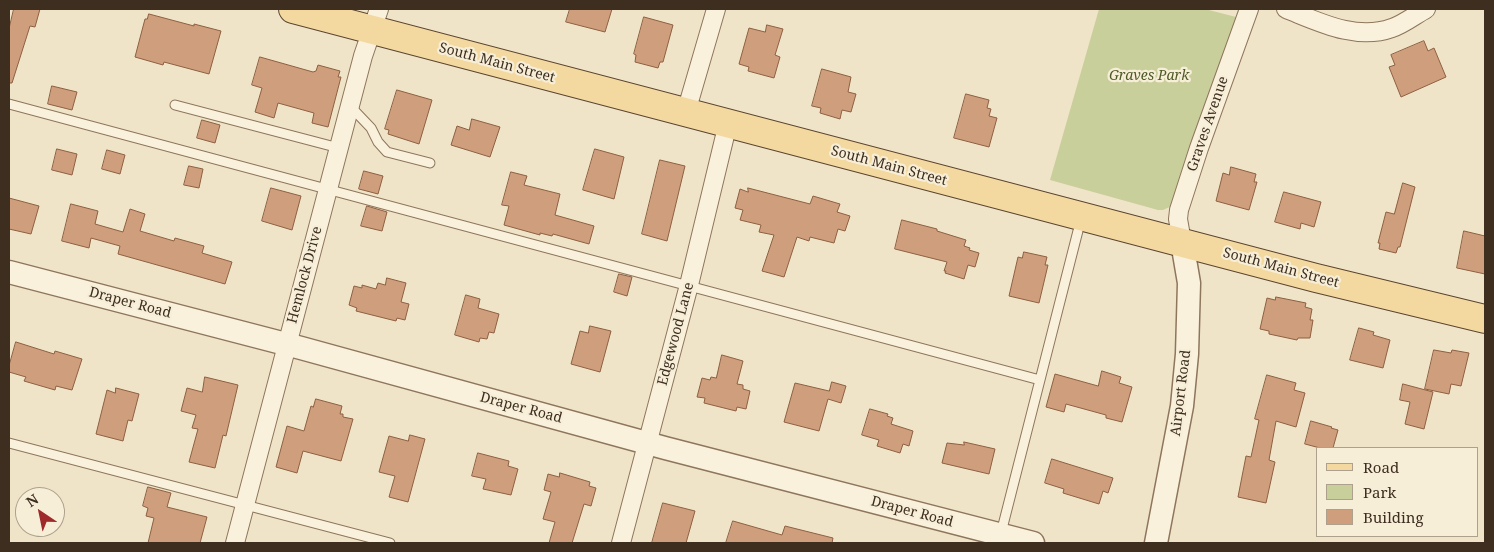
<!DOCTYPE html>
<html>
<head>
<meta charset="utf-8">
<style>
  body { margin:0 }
  #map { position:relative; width:1494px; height:552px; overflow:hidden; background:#f0e4c8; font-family:"Noto Serif",serif }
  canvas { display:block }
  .frame { position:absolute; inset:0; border:10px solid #3d2e20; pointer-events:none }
  .legend { position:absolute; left:1316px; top:447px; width:162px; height:90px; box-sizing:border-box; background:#f7eed8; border:1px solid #ada18e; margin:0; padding:6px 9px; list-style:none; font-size:15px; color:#3d2e20 }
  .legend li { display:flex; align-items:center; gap:10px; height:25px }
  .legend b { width:25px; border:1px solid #ada18e }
  .north { position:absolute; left:15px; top:487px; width:50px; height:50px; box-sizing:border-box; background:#f7eed8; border:1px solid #ada18e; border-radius:50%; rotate:326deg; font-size:14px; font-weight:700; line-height:20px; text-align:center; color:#3d2e20 }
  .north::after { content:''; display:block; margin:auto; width:18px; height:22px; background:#9e2a2b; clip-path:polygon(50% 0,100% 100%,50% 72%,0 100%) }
</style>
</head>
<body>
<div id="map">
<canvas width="1494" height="552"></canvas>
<div class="frame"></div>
<ul class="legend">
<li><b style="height:6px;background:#f3d9a0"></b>Road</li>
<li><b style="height:14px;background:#c9cf9b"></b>Park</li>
<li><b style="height:14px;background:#cf9f7d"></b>Building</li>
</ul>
<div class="north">N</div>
</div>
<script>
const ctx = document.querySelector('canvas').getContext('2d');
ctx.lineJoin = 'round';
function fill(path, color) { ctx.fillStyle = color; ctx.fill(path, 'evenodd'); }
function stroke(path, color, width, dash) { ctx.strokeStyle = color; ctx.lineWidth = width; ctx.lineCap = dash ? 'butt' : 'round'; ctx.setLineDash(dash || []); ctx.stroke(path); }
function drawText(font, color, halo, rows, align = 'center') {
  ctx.font = font + ' "Noto Serif",serif'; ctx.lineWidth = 4.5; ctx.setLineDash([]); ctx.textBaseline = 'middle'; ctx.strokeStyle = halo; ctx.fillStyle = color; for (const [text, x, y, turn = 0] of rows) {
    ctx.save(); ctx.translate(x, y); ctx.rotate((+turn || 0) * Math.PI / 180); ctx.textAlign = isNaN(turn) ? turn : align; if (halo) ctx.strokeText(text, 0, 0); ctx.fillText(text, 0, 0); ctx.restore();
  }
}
fill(new Path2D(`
  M1099,9H1205L1240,18L1172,206L1163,210H1158L1050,180Z`), '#c9cf9b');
const building = new Path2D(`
  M14,9H40L35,27L30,26L12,83H9V29Z
  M570,9H612L605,32L566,22Z
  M149,14L194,26V24L221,31L209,74L164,62L163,65L135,57L145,19H147Z
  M644,17L673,25L663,62H660L658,68L635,62L636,55L634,54Z
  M767,25L783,29L775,55L780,57L774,78L748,71L749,67L739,64L749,28L765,32Z
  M1424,41L1428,51L1434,48L1446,77L1401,97L1389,67L1395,65L1391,55Z
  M260,57L313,72L316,71L318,65L340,71L338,77H341L328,127L312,123L314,113L278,103L274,118L255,112L262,88L252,85Z
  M822,69L851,77L848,92L856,94L851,112L842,110L840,119L820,113L821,108L812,106Z
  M52,86L77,92L72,110L48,104Z
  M397,90L432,100L419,144L388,134L389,130L385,129Z
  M966,94L989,100L987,108L991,109L989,116L997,118L989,147L954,138Z
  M472,119L500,127L490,157L451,145L457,126L469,130Z
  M202,120L220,125L215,143L197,138Z
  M57,149L77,154L72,175L52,170Z
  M595,149L624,157L614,199L583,190Z
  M107,150L125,155L120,174L102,169Z
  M660,160L685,166L667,241L642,234Z
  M189,166L203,169L199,188L184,185Z
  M1231,167L1256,174L1254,182H1257L1249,210L1216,201L1223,173L1229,175Z
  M364,171L383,176L378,194L359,189Z
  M511,172L527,176L524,185L560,194L555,215L594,226L589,244L553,234L552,236L540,233V235L504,225L509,206L502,205Z
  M1403,183L1415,187L1400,247H1398L1396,253L1379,249L1380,243H1378L1386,212L1394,214Z
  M271,188L301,196L292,230L262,221Z
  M748,188L810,204L813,196L840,204L837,212L850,216L845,231L838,229L834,243L810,237L809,241L797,237L784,277L762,271L774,235L759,232L761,225L740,220L743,210L735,208L740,189L748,192Z
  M1284,192L1321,202L1314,227L1301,223L1300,229L1275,222Z
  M9,198L39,206L31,234L9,229Z
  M71,204L98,211L95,224L123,232L130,209L145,214L140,231L174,241L175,238L204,246L202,253L232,262L225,284L118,254L120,246L91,238L89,248L62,241Z
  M367,206L387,212L382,231L361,226Z
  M902,220L937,229V231L966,240L964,246L970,248L969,250L979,253L975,267L968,265L964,279L945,273L946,271H944L947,262L895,249Z
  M1464,231L1485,236V274L1457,268Z
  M1024,252L1047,257L1045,265H1048L1039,303L1009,296L1018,257L1022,258Z
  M619,274L632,277L627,296L614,292Z
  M387,278L406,283L401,302L409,304L405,320L397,318L396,321L356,311L357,308L349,305L354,286L362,288V285L376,289L378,283L385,285Z
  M466,295L480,299L478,308L499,314L494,333L489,332L487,339L480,338L479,342L455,335Z
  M1276,297L1306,303L1305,307L1312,309L1310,320H1313L1310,338H1298L1297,340L1269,334V331L1260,329L1267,298L1275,300Z
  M590,326L611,331L600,372L571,364L580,331L588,333Z
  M1359,328L1374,332L1373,335L1390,340L1383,368L1350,360Z
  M16,342L54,354L55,351L82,359L72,390L56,386L55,390L24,381L26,377L9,372V366Z
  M1434,350L1451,353L1452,350L1469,353L1461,386L1451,384L1449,394L1425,389Z
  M722,355L743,361L737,384L743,385V389L750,391L746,409L737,407L736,411L704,403L705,398L697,397L702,378L710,380L711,377L716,378Z
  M1102,371L1121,377L1119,383L1132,387L1122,422L1106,418V415L1066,404L1064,412L1046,407L1055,374L1098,386Z
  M1267,375L1296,383L1294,390L1305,393L1296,427L1276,421L1269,460L1275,462L1266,503L1238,497L1246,456L1251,457L1259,420L1255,419Z
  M205,377L238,385L226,436L223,435L215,468L189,462L198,429L192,428L196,415L181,411L187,388L202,392Z
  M832,382L846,386L841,403L828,399L819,431L784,422L795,383L829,391Z
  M1403,384L1433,392L1424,429L1405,424L1410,402L1400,400Z
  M116,388L139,394L132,421L128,420L123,441L96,434L107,390L115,393Z
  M316,399L342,406L340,414H343V417L353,419L341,461L303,451L297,473L276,467L287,426L304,431L311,406L313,407Z
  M870,409L888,414L887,416L893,418L891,424L913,431L909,446L903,444L900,453L877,446L879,440L862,435Z
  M1311,421L1332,427L1331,428L1338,430L1333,448H1320L1305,444Z
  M410,435L425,439L408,502L389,497L395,476L379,472L389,436L408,441Z
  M964,442L995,449L989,474L942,463L947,443L964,445Z
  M478,453L509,461L508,466L518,469L511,495L483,489L486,479L472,476Z
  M1052,459L1113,478L1108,493L1103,491L1099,504L1063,493L1064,489L1045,483Z
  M560,473L590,482L589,486L596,488L591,506L584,504L572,543H549L555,522L543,519L551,492L544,490L548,474L559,477Z
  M148,487L171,493L167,507L207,517L200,543H148L154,518L146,516L148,508L143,506Z
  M663,503L695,511L686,543H652Z
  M733,521L782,535L785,526L833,538L832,543H726Z`);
fill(building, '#cf9f7d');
stroke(building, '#8d5f41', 1);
const service = new Path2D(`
  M9,104L1040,380
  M175,105L339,148
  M350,106L371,128L378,142L387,152L430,163
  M9,443L390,543
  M1001,533L1081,219`);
const minor = new Path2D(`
  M1286,9C1319,22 1356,41 1392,28C1404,24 1415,15 1426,9
  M686,112L716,9
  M1182,242L1178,219L1179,210L1199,148L1249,9
  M235,543L363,56L379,9
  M621,543L689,285L728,123`);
const tertiary = new Path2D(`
  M9,272L301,348L665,448L1033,543
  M1156,543L1182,406L1187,354L1189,283L1182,242`);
const primary = new Path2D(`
  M293,9L1316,278L1485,319`);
stroke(service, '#8d765c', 11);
stroke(minor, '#8d765c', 20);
stroke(tertiary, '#8d765c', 25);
stroke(primary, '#5b4430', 30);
stroke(service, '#faf1dc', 9);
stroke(minor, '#faf1dc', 18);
stroke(tertiary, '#faf1dc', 22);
stroke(primary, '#f3d9a0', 28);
drawText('14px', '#3d2e20', '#f7eed8', [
  ["South Main Street",497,63,15],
  ["Graves Avenue",1208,124,-71],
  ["South Main Street",889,166,15],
  ["South Main Street",1281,268,15],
  ["Hemlock Drive",305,275,-75],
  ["Draper Road",130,303,15],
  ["Edgewood Lane",676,334,-75],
  ["Airport Road",1181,393,-83],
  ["Draper Road",521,408,15],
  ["Draper Road",912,512,15]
]);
drawText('italic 14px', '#4d5a26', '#f7eed8', [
  ["Graves Park",1149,76]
]);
</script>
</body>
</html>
